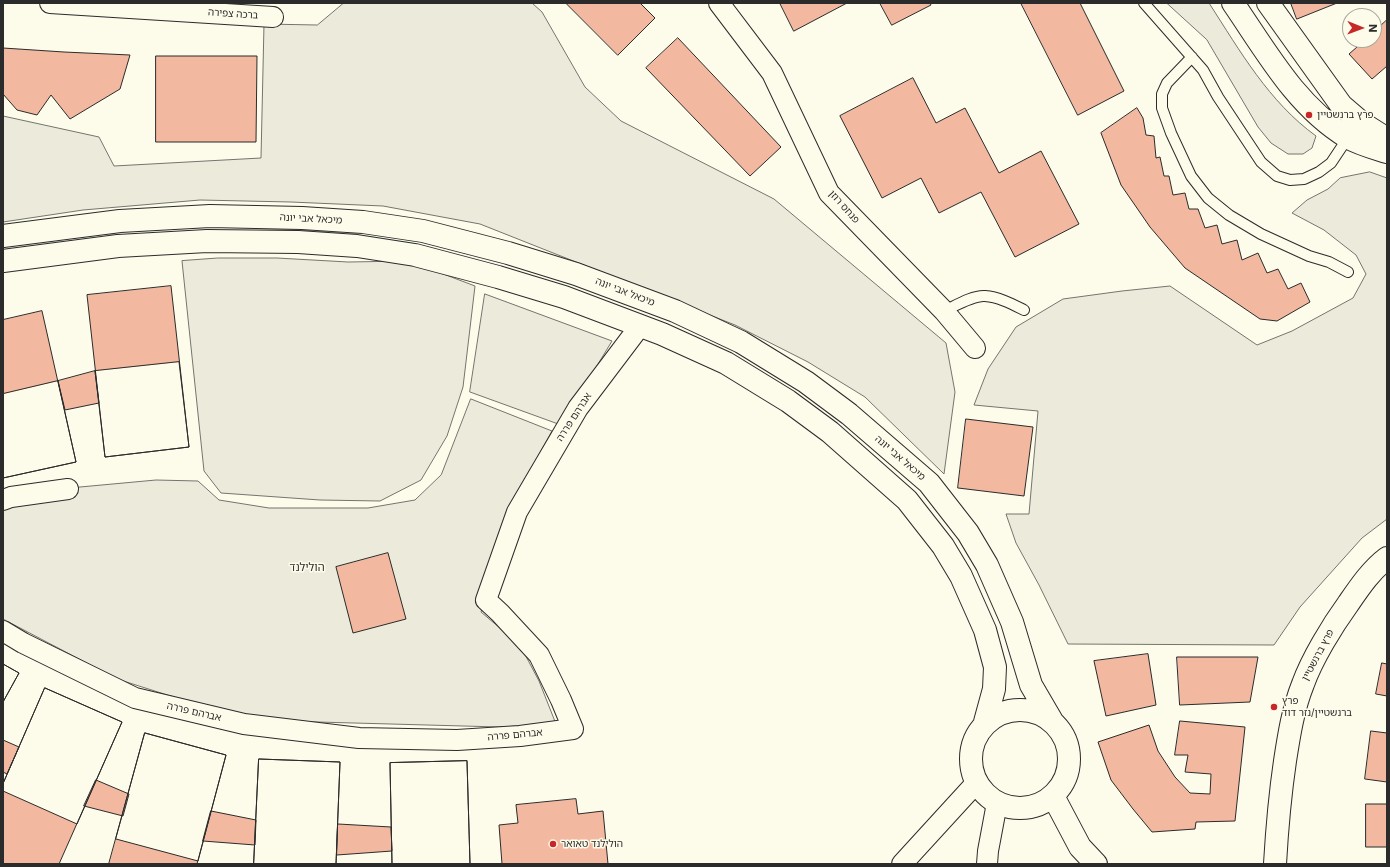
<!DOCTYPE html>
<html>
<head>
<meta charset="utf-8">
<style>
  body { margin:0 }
  #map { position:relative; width:1390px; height:867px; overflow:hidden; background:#fdfbea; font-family:Inter,sans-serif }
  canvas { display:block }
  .frame { position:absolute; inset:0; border:4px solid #2b2b2b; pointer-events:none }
  .north { position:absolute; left:1342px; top:8px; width:40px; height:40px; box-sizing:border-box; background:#fdfbea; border:1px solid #a9a89e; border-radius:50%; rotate:91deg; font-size:11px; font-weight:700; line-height:16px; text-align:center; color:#2b2b2b }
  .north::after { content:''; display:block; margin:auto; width:14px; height:18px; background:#c62828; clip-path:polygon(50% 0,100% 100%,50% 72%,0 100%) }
</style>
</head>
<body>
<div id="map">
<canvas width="1390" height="867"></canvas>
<div class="frame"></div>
<div class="north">N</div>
</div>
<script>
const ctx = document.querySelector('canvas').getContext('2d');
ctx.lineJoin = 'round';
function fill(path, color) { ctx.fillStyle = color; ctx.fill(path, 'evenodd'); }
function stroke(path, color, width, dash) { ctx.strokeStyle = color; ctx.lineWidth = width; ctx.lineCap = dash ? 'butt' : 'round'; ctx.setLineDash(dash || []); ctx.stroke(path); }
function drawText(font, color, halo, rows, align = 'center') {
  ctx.font = font + ' Inter,"Noto Sans Hebrew",sans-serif'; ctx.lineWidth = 3; ctx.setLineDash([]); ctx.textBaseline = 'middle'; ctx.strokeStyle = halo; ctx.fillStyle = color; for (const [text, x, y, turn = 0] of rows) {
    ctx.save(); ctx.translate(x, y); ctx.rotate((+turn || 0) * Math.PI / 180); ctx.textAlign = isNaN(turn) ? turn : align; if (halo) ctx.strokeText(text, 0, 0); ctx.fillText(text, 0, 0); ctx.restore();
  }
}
const green = new Path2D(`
  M344,3H532L542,12L585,87L621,121L774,199L946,343L955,392L944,474L865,397L808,362L735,325L480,224L383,206L291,202L200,200L83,210L3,222V116L99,137L114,166L261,158L264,24L317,25Z
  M1167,3H1209C1240,51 1269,102 1316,136L1312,148L1303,154H1288L1271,143L1258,127L1207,40Z
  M1370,172L1387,178V519L1362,538L1300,607L1274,645L1068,644L1039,585L1016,543L1006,514H1029L1038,411L974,405L988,369L1016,327L1063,299L1122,291L1170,286L1257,345L1292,331L1353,298L1366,274L1356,255L1324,230L1292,213L1307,200L1328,189L1340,178Z
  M218,258H277L348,262L409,261L475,286L463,387L447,436L421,480L380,501L320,500L221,493L204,471L182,261Z
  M471,399L552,431L514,500L481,612L520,645L539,681L556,724L500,727L281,721L202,706L117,679L3,619V501L11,497L80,487L156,480L198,481L219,500L269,508H368L415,500L441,475Z`);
fill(green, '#ecebdb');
stroke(green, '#74746e', 1);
const parking = new Path2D(`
  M485,294L612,341L561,425L470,392Z`);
fill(parking, '#eceadb');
stroke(parking, '#74746e', 1);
const building = new Path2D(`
  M566,3H640L655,18L618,55Z
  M780,3H847L794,31Z
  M880,3H930L931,5L892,25Z
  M1021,3H1080L1124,91L1078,115Z
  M1291,3H1337L1297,19Z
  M1387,20V66L1372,79L1349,54L1365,40H1374V32Z
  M678,38L781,147L750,176L646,68Z
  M3,48L64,52L130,55L120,89L70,119L51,95L37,115L17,110L3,94Z
  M156,56H257L256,142H156Z
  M913,78L936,123L965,108L999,173L1041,151L1079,224L1015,257L981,192L939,213L921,178L882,198L840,116Z
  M1137,108L1143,118L1146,135L1154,136L1156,158L1160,157L1164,176H1169L1173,195L1185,193L1189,209H1198L1205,228L1217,225L1222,244L1237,240L1242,260L1258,253L1267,273L1278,269L1288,289L1301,283L1310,302L1277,321L1260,319L1185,268L1150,227L1121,185L1101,133Z
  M171,286L189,447L105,457L87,295Z
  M42,311L76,462L3,478V320Z
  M179,362L189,447L105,457L95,371Z
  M95,371L99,403L65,410L58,381Z
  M58,381L76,462L3,478V394Z
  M966,419L1033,427L1024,496L958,488Z
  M388,553L406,619L353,633L336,567Z
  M1148,654L1156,705L1106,716L1094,661Z
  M1177,657H1258L1250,702L1180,705Z
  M1382,663L1387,664V696L1376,694Z
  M3,664L19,673L3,702Z
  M3,664L19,673L3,702Z
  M45,688L122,722L59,864H3V784Z
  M45,688L122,722L77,824L3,791V784Z
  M1180,721L1245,727L1235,821L1196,822L1195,829L1152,832L1133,809L1111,780L1098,742L1149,725L1158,751L1175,777L1190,793L1210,794L1211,774L1185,772L1188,755H1175Z
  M1371,731L1387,733V782L1365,779Z
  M145,733L226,755L197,864H109Z
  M145,733L226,755L198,861L116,839Z
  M3,740L19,747L7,774L3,772Z
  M259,759L340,762L336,864H254Z
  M259,759L340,762L336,864H254Z
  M467,761L470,864H392L390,763Z
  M467,761L470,864H392L390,763Z
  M96,780L129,794L123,816L84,806Z
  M576,799L578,814L603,811L608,864H502L499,825L518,823L516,805Z
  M1366,804H1387V847H1366Z
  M211,811L256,820L255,845L203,841Z
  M338,824L391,827L392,851L337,855Z`);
fill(building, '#f2b8a0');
stroke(building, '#2b2b2b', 1);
const lane = new Path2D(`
  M1144,3L1203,70L1218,97L1261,162L1277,176L1290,180L1304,179L1319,172L1331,163L1349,136
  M1192,57L1167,83L1162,94V108L1171,133L1191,176L1208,198L1229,215L1261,234L1309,256L1329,262L1348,272
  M944,311C955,306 973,295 985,296C999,297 1012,304 1024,310`);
const street = new Path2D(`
  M50,3L273,17
  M719,3L772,73L829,193L944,311L975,348
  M3,500L11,497L68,489
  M3,631L23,643L135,698L244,724L359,738L457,740L520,736L573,729L561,700L539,655L500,613L486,600L517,512L578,408L640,326
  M902,864L977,782
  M987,864L988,851L997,803`);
const secondary = new Path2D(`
  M1233,3C1266,51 1296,106 1347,137C1359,144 1374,148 1387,152
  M1268,3L1341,105L1362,123L1387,139
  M3,236L120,221L210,216L302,218L363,222L423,231L508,253L576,274L675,311L741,342L806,382L849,414L929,483L968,533L987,565L1012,622L1031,685L1052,721
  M3,261L118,246L207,241L298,242L357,246L415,255L498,277L564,297L662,334L726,363L788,401L830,432L907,500L943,546L961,576L985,630L995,667L994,689L985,722
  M971 759a49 49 0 1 1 98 0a49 49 0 1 1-98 0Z
  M1053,796L1080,847L1096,864
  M1275,864C1277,829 1280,795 1285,761C1289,735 1293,709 1303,684C1312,659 1332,626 1348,604C1359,588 1371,570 1387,558`);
stroke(lane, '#2b2b2b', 12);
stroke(street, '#2b2b2b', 22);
stroke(secondary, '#2b2b2b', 24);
stroke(lane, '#fdfbea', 10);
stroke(street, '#fdfbea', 20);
stroke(secondary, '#fdfbea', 22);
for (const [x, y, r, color] of [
  [1309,115,4,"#c62828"],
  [1274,707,4,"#c62828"],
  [553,844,4,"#c62828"]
]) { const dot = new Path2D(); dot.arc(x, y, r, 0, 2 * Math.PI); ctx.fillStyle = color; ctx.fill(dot); stroke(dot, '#fdfbea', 1.5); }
drawText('10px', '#2b2b2b', '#fdfbea', [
  ["ברכה צפירה",233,14,4],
  ["פנחס רוזן",844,207,48],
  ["מיכאל אבי יונה",311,219,3],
  ["מיכאל אבי יונה",625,292,21],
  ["אברהם פררה",574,417,-57],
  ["מיכאל אבי יונה",900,458,41],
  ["פרץ ברנשטיין",1318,655,-62],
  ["אברהם פררה",194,712,13],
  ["אברהם פררה",515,735,-5]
]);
drawText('10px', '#2b2b2b', '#fdfbea', [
  ["פרץ ברנשטיין",1317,115],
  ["פרץ",1282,701],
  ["ברנשטיין/נזר דוד",1282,713],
  ["הולילנד טאואר",561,844]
], 'left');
drawText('11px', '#2b2b2b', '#fdfbea', [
  ["הולילנד",307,568]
]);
</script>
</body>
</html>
